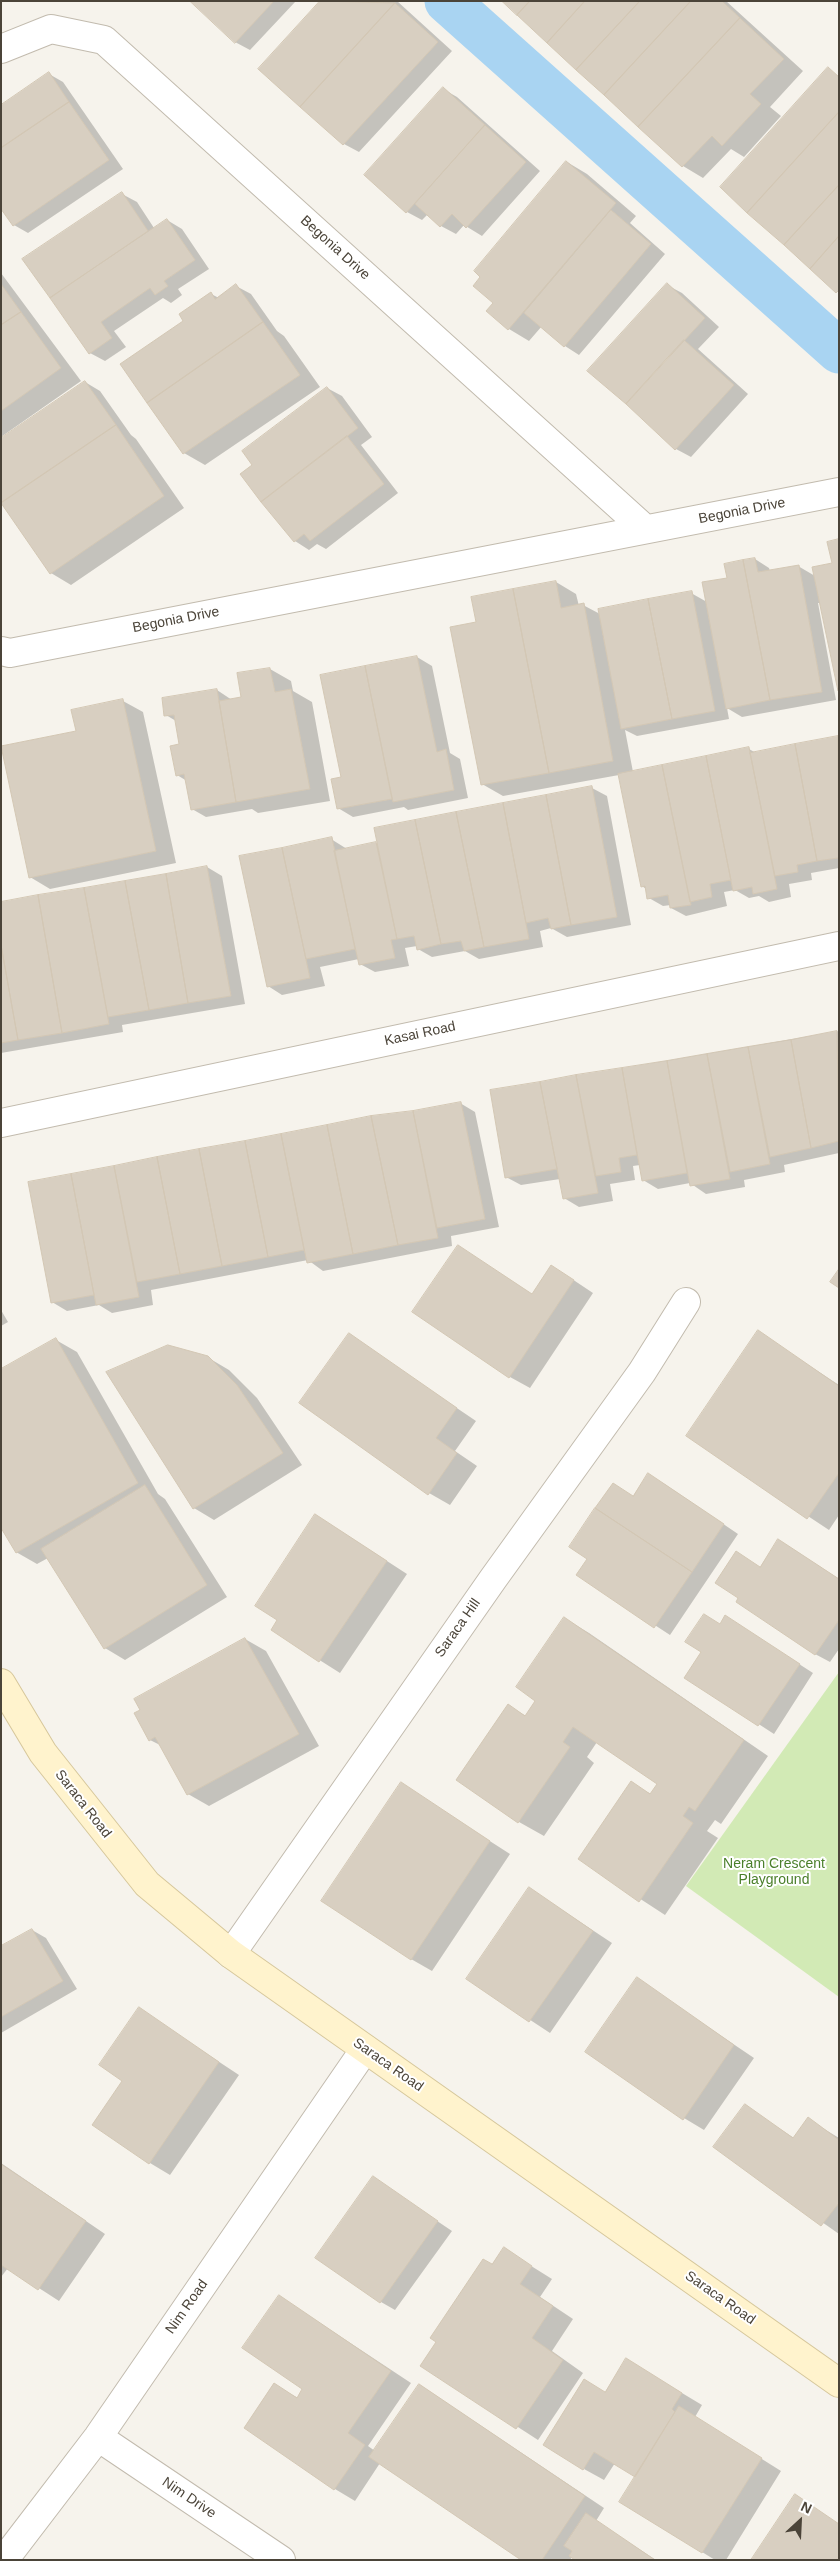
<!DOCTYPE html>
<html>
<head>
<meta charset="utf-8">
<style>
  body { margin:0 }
  #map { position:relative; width:840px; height:2561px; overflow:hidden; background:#f6f3ec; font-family:Arial,sans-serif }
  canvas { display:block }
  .frame { position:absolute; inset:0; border:2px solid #4b4439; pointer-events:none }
  .north { position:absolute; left:775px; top:2496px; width:50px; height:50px; -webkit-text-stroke:4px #fff; paint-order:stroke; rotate:25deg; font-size:14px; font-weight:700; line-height:20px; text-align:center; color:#4b4439 }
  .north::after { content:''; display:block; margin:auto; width:18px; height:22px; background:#4b4439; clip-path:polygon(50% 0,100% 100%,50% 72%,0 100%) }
</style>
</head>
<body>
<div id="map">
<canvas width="840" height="2561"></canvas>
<div class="frame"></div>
<div class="north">N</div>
</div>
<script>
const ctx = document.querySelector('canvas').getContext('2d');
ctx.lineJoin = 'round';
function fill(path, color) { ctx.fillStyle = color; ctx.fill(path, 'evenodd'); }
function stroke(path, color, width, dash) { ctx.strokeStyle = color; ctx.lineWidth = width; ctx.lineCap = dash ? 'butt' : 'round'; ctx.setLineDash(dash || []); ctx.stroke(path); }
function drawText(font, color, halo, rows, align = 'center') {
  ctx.font = font + ' Arial,sans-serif'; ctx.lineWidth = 4; ctx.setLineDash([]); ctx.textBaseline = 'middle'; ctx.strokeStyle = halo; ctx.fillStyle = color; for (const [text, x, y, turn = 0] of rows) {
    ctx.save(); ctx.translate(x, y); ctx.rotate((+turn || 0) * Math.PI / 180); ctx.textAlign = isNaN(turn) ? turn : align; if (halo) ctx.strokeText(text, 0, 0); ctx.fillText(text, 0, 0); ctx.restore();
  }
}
fill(new Path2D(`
  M839,1672V1997L686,1886Z`), '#d2eab5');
fill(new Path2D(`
  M192,1H296L250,50L235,42Z
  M321,1H397L452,51L359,152L344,144L260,69Z
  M503,1H726L803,71L770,107L781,116L744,157L731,149L703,178L683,166Z
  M49,74L63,82L123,169L28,233L14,225Z
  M443,89L457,97L540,171L482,236L464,225L456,234L441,226L428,214L422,220L407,212Z
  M567,162L587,174L636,216L630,223L665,254L579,355L565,346L542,326L529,341L509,329L494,303Z
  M122,194L137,202L154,228L167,220L182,229L209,269L178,289L182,295L171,303L163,298L114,331L126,347L105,361L90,353L24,259Z
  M1,273L81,381L1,437Z
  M667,285L682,293L719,327L698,349L748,394L691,457L676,449Z
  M236,286L251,294L277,331L284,336L320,387L205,465L184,453L149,403L185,322L211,294L219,298Z
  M85,382L100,391L131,435L136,439L184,508L71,585L51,573Z
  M327,388L342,396L372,437L361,445L398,493L326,549L317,544L309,550L295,541L254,465Z
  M839,540V689L821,603H818L836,700L742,717L727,708L729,719L637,736L625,730L633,772L749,749L756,753L839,738V868L811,873L812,880L789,884L791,897L769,902L759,896L749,898L735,890L724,892L727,906L686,916L671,908V905L663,906L649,898L646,889L642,886L619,775L503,796L482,784L452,628L477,623L472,598L556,582L576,594L579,606L583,605L600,614L599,610L691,593L707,602L704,583L728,579L725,565L755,559L769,568L770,571L798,566L815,576L813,568L833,564L828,543Z
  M417,657L432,666L450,753L460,759L468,798L408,810L404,807L353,817L338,808L342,778L321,676Z
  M270,669L291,681L293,691L312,702L330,801L258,813L252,809L206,817L192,809L187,781L177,775L181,745L176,721L166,715L217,690L232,700L242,698Z
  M123,701L143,712L176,863L50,889L30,877L77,732Z
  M592,788L607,796L631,925L567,937L551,928L540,931L543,947L479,959L465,951L432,957L418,949L417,946L405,948L409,966L375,972L360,964L359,959L320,967L325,986L282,995L268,986L240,857L331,839L347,849L378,843L376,829Z
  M207,867L222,876L245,1004L122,1025L123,1032L1,1053V903Z
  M839,1031V1153L784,1165L785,1172L744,1180L745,1187L706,1194L690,1183L658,1189L643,1180L640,1165L633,1166L635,1180L610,1184L613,1201L579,1207L564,1198L560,1179L521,1185L506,1177L491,1091Z
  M460,1103L475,1112L499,1227L451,1236L452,1246L323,1271L308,1260L151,1290L153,1305L112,1313L99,1305L67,1311L52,1302L30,1183L372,1118L414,1113Z
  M458,1246L533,1295L572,1279L593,1293L530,1388L510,1377Z
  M1,1310L8,1322L1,1326Z
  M758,1332L839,1385V1515L829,1530L687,1436Z
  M349,1335L476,1421L455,1451L477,1466L450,1505L429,1493L300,1403Z
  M56,1340L77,1352L158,1494L165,1499L227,1597L125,1660L105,1648L48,1558L37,1564L16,1552Z
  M207,1357L229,1370L257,1398L302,1465L214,1520L194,1508Z
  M663,1483L738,1534L670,1635L578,1575L634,1497Z
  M336,1528L407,1574L340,1673L272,1630Z
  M779,1540L839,1579V1649L830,1662L815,1654L761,1568Z
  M726,1617L813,1673L774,1734L686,1677Z
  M564,1618L589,1633L768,1756L721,1824L715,1820L707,1831L718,1838L665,1915L579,1859L631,1783L651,1794L659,1784L597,1742L587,1757L594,1763L544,1836L519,1822L509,1706L526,1716L537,1700Z
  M245,1639L266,1651L319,1746L209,1806L188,1794L162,1746L150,1740Z
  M401,1784L510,1854L432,1971L411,1959Z
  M529,1888L612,1943L550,2033L468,1979Z
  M32,1930L46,1938L77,1989L1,2033V1947Z
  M637,1979L754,2058L704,2130L684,2118Z
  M139,2009L239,2075L170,2175L150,2163L124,2081Z
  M745,2106L794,2138L808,2119L839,2138V2234L715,2147Z
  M1,2163L105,2234L59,2301L8,2268L1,2277Z
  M373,2178L452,2231L395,2310L381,2302Z
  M504,2249L552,2279L540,2297L573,2319L552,2351L583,2373L538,2440L422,2365Z
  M279,2296L411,2383L368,2446L375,2451L420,2385L604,2508L596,2521L656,2560H577L572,2557L570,2560H523L380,2463L355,2501L335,2489L275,2385L298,2398L304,2389Z
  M647,2372L702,2405L695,2417L781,2471L726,2560H715L621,2502L636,2477L615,2463L604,2480L584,2469L606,2393Z`), '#0003');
stroke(new Path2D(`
  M447,1L839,351`), '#a9d4f2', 45);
const building = new Path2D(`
  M190,1H274L235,43Z
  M320,1L395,3L300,107L258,69Z
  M502,1H530L517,15Z
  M530,1H585L547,43L517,15Z
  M585,1H640L576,70L547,43Z
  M640,1H691L604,95L576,70Z
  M691,1H722L740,18L638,127L604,95Z
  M395,3L438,42L343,145L300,107Z
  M740,18L784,59L750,94L761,104L722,146L712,136L682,167L638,127Z
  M828,67L839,77V112L747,213L720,187Z
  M49,72L69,102L1,148V105Z
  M443,87L485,125L406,213L364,175Z
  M69,102L109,160L13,226L1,209V148Z
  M839,112V185L784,245L747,213Z
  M485,125L526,162L466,228L452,214L440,227L415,204Z
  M566,161L616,203L508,330L486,311L493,303L473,286L480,277L474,271Z
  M839,185V236L810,269L784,245Z
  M122,192L148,231L50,298L22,259Z
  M611,210L651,244L564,347L524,313Z
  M167,219L195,260L164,281L168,286L155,295L150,288L101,322L112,338L89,354L50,298Z
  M839,236V290L836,293L810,269Z
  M667,283L705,318L626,404L587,371Z
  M1,284L21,312L1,325Z
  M236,284L263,322L147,403L120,364L183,321L179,314L211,292L215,299Z
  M21,312L61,368L1,411V325Z
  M263,322L300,375L183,454L147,403Z
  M684,340L734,385L675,450L626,404Z
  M85,381L116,425L1,503V438Z
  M327,387L358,428L261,502L240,474L252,465L242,451Z
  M116,425L164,496L50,574L1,503Z
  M347,436L384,484L310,541L304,534L294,542L261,502Z
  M839,539V691H838L812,567L832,563L827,542Z
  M755,558L758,572L799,565L822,692L770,700L743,560Z
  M743,560L770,700L726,709L702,582L727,578L724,564Z
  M556,581L561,608L584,603L613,761L549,773L513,589Z
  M513,589L549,773L481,785L450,627L476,622L471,597Z
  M692,591L715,711L672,719L648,599Z
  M648,599L672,719L621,729L598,609Z
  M417,656L437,752L446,749L454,790L393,802L365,666Z
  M365,666L392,799L337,809L331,779L341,777L320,675Z
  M270,668L275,692L291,689L310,789L236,802L219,701L241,697L237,673Z
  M217,689L236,802L191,810L184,774L176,776L170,746L179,744L174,715L164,716L162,698Z
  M123,699L156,851L29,878L1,746L76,731L71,710Z
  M838,736L839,860L838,858L817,861L795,744Z
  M795,744L817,861L797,865L798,872L775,876L750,753Z
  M749,747L777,889L753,894L752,887L733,891L706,756Z
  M706,756L731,880L710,884L712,897L690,902L662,765Z
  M662,765L691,905L670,908L668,895L647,899L645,886L641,887L618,774Z
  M592,786L617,917L571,925L546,795Z
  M546,795L571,925L551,929L548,918L526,923L503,803Z
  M503,803L529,939L484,947L456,812Z
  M456,812L484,947L464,951L461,941L441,944L415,820Z
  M415,820L441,944L417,950L414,936L397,939L374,828Z
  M332,837L355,949L306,959L282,848Z
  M376,842L397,939L391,940L395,958L359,965L334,851Z
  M282,848L310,978L267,987L239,856Z
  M207,866L231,996L188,1003L166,874Z
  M166,874L188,1003L149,1010L125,881Z
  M125,881L149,1010L108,1017L84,888Z
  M84,888L109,1024L62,1033L38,895Z
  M38,895L62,1033L18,1040L1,945V902Z
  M1,945L18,1040L1,1043Z
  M837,1031L839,1141L811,1148L791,1040Z
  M791,1040L811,1148L770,1157L748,1047Z
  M748,1047L770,1164L730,1172L707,1054Z
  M707,1054L730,1179L690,1186L667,1061Z
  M667,1061L687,1173L642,1181L622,1068Z
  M622,1068L637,1155L619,1158L621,1172L596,1176L576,1075Z
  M576,1075L598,1193L563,1199L540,1082Z
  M540,1082L557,1169L505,1178L490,1090Z
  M461,1102L485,1219L437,1228L413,1111Z
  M413,1111L438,1238L398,1245L371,1116Z
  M371,1116L398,1245L353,1254L327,1125Z
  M327,1125L353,1254L307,1263L281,1134Z
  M281,1134L304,1250L268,1257L245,1141Z
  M245,1141L268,1257L222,1266L199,1149Z
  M199,1149L222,1266L180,1274L157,1157Z
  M157,1157L180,1274L137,1282L114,1166Z
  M114,1166L139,1297L96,1305L71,1174Z
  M71,1174L94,1295L51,1303L28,1182Z
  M458,1245L532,1294L551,1265L574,1280L509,1378L412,1312Z
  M839,1269V1288L830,1282Z
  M758,1330L839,1386V1473L807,1519L686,1436Z
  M349,1333L457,1408L436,1438L457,1453L428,1495L299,1403Z
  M56,1338L138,1483L16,1553L1,1528V1369Z
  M168,1345L208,1356L237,1385L283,1453L193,1509L106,1372Z
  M648,1473L724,1524L692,1572L595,1508L613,1483L633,1496Z
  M145,1485L207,1585L104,1649L41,1549Z
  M595,1508L692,1572L654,1628L576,1575L587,1559L569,1547Z
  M315,1514L387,1561L319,1662L271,1630L277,1620L255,1606Z
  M778,1539L839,1579V1620L815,1655L736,1602L738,1598L715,1583L736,1551L760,1567Z
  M704,1614L720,1624L725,1615L800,1664L758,1726L684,1678L701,1652L685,1642Z
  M564,1617L744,1740L695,1811L689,1807L683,1816L693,1823L639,1902L578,1859L631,1781L650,1794L657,1784L573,1727L563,1742L570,1747L518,1823L456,1780L508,1704L525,1716L535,1701L516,1687Z
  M245,1638L299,1734L187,1795L155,1737L149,1741L134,1713L140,1710L134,1699Z
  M401,1782L490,1841L411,1960L321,1901Z
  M529,1887L593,1931L529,2022L466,1979Z
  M32,1929L63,1981L1,2017V1946Z
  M637,1977L734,2045L683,2120L585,2052Z
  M139,2007L219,2062L149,2164L92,2125L122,2081L99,2065Z
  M745,2104L793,2138L808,2117L839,2140V2203L821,2226L713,2147Z
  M1,2164L86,2221L38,2290L1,2265Z
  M373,2176L438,2221L380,2303L315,2258Z
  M504,2247L532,2266L520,2284L553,2306L532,2338L563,2360L516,2429L420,2366L436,2342L430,2338L483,2259L492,2264Z
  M279,2295L391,2371L348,2433L365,2445L334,2490L244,2428L274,2383L297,2398L302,2389L242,2348Z
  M626,2358L682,2393L672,2409L675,2412L635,2477L594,2452L583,2470L543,2445L584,2379L605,2392Z
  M419,2384L585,2496L542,2560H521L369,2457Z
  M679,2406L762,2458L702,2553L619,2502Z
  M795,2494L839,2524V2560H751Z
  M586,2513L655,2560H575L569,2556L572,2551L564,2546Z`);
fill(building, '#d8cfc1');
stroke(building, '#d3c7b4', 1);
const street = new Path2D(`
  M1,49L51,29L104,40L645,529
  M1,651L10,653L839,492
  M1,1123L839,946
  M231,1954L493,1579L642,1372L686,1302
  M98,2437L281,2560
  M4,2560L98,2437L365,2049`);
const secondary = new Path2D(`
  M1,1683L43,1753L147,1884L231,1954L839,2383`);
stroke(street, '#c2bbae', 30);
stroke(secondary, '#d6c79b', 30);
stroke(street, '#fff', 28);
stroke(secondary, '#fff3cd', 28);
drawText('14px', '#4b4439', '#fff', [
  ["Begonia Drive",335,248,42],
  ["Begonia Drive",742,511,-11],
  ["Begonia Drive",176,620,-11],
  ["Kasai Road",420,1034,-12],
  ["Saraca Hill",458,1628,-55],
  ["Saraca Road",83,1804,52],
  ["Saraca Road",388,2065,35],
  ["Saraca Road",720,2298,35],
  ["Nim Road",187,2307,-55],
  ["Nim Drive",189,2498,34]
]);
drawText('14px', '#4a7f2a', '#fff', [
  ["Neram Crescent",774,1864],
  ["Playground",774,1880]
]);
</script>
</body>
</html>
